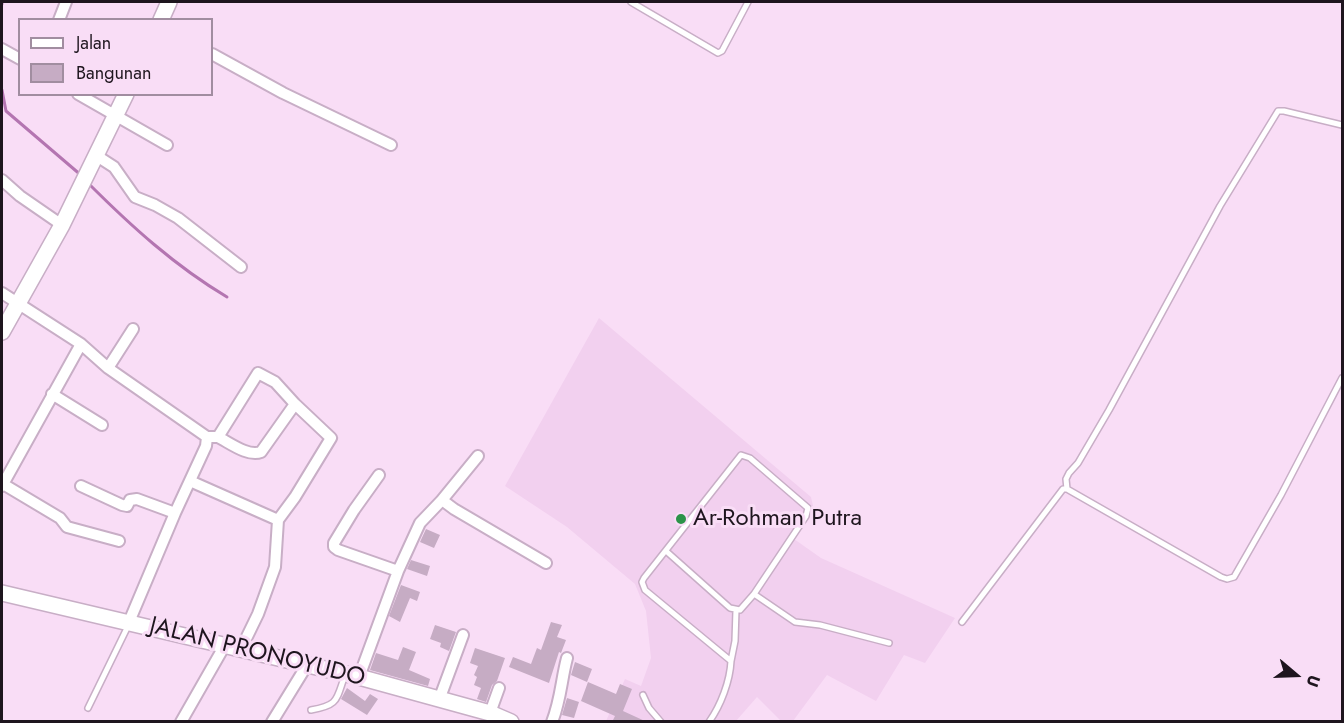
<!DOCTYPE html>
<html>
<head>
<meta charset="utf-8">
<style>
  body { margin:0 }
  #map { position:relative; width:1344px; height:723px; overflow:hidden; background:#f9ddf6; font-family:Jost,sans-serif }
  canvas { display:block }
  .frame { position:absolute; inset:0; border:3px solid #1e151e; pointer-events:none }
  .legend { position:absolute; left:18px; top:18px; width:195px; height:78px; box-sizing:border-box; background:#f9ddf6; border:2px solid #a18da0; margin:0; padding:8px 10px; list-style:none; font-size:18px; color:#1e151e }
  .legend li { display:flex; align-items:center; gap:12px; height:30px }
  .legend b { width:30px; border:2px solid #a18da0 }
  .north { position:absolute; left:1266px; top:645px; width:60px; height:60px; -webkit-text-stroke:4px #f9ddf6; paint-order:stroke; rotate:109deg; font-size:16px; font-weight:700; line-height:24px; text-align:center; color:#1e151e }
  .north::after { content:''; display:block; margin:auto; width:21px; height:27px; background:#1e151e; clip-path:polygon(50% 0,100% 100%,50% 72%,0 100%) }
</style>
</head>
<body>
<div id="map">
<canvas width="1344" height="723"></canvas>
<div class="frame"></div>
<ul class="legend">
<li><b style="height:8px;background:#fff"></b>Jalan</li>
<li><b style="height:16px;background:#c6acc4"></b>Bangunan</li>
</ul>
<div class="north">U</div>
</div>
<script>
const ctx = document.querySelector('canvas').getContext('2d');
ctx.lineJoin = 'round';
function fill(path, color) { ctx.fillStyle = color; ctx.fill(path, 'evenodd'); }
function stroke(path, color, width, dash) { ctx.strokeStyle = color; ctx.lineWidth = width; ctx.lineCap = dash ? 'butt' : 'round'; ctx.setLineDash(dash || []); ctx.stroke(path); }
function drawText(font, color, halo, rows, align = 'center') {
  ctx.font = font + ' Jost,sans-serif'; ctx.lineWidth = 6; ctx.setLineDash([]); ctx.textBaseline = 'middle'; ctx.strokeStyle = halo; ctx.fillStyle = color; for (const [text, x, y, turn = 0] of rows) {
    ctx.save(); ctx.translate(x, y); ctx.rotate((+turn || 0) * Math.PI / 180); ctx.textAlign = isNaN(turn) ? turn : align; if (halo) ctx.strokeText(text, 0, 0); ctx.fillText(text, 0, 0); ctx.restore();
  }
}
fill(new Path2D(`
  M599,318L811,497L814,510L794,539L821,558L955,618L925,663L904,655L876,701L827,675L793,721H781L757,697L736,721H606L625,679L641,686L651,658L646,611L635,584L567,527L505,486Z`), '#f2d0ef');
stroke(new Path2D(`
  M2,4V2
  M2,90L6,111L82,176
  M88,183C131,226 175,266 227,297`), '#b475b1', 3);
fill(new Path2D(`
  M426,529L440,535L434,548L420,542Z
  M411,560L430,566L427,576L407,569Z
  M401,585L420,592L417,601L410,598L400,622L389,616Z
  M551,622L562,625L557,637L566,640L561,653L559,652L549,683L509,667L513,657L531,664L537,648L541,650Z
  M435,625L456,632L449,651L440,647L441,643L430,639Z
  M403,647L416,652L409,670L430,679L428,686L370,670L376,653L398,660Z
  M475,648L505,658L497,681L492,685L486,702L477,699L481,688L474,685L477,677L474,675L478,666L470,663Z
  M575,662L592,669L587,682L571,675Z
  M588,682L616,694L620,684L632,689L623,711L647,722H612L615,716L581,701Z
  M347,688L365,701L370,694L378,699L367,715L341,699Z
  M567,698L579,702L574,718L562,715Z`), '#c6acc4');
const service = new Path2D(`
  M631,2L718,53L722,51L748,2
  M1067,489L1066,479L1069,473L1078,463L1109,410L1220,206L1278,111H1284L1342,125
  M666,551L730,608L740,610L754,594L806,516L808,508L750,458L741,455L644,578L642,582L645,590L731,661C730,681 721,705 709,722
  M754,594L795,622L820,625L889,643
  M962,622L1063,489H1067L1221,577L1227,579L1234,577L1281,495L1342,378
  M731,661L735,641L736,610
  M643,695L649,708L661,722
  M88,708L129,624
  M311,710C339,705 336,700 345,675`);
const minor = new Path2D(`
  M59,20L66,2
  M2,49L20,59
  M212,54L283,93L391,145
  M78,94L167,145
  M97,156L114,167L135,197L155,205L178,218L241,267
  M2,180L20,196L62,225
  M2,293L81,344L108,368L207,437L206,446L175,513L129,622
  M108,368L133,329
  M52,394L102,425
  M207,437H218L258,373L275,382L295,404L331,438L295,497L278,520L275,567L258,614L241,649
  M218,437C230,443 248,457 261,452L295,404
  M379,475L354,510L334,543V547L338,550L398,571
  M190,481L278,520
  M3,484L60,518L67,527L119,541
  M2,486L81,344
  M81,486L122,505L127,506L130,500L137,499L175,513
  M442,500L478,456
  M359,677L398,571L420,523L442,500L454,509L546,563
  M439,700L463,635
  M490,713L499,688
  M181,722L225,645
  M272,722L307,665
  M552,722C561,699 561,681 567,658`);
const secondary = new Path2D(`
  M161,20L169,2
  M2,332L62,225L126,94
  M2,593L359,677L490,713L511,722`);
stroke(service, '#c8aec6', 8);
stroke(minor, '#c8aec6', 14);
stroke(secondary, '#c8aec6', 18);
stroke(service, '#fff', 5);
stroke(minor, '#fff', 10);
stroke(secondary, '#fff', 15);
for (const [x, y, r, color] of [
  [681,519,6,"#2c9349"]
]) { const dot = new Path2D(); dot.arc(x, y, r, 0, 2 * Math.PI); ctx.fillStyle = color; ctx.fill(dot); stroke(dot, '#f9ddf6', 2); }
drawText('24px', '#1e151e', '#f9ddf6', [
  ["Ar-Rohman Putra",693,519]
], 'left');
drawText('24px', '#1e151e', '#f9ddf6', [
  ["JALAN PRONOYUDO",257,653,14]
]);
</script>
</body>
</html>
